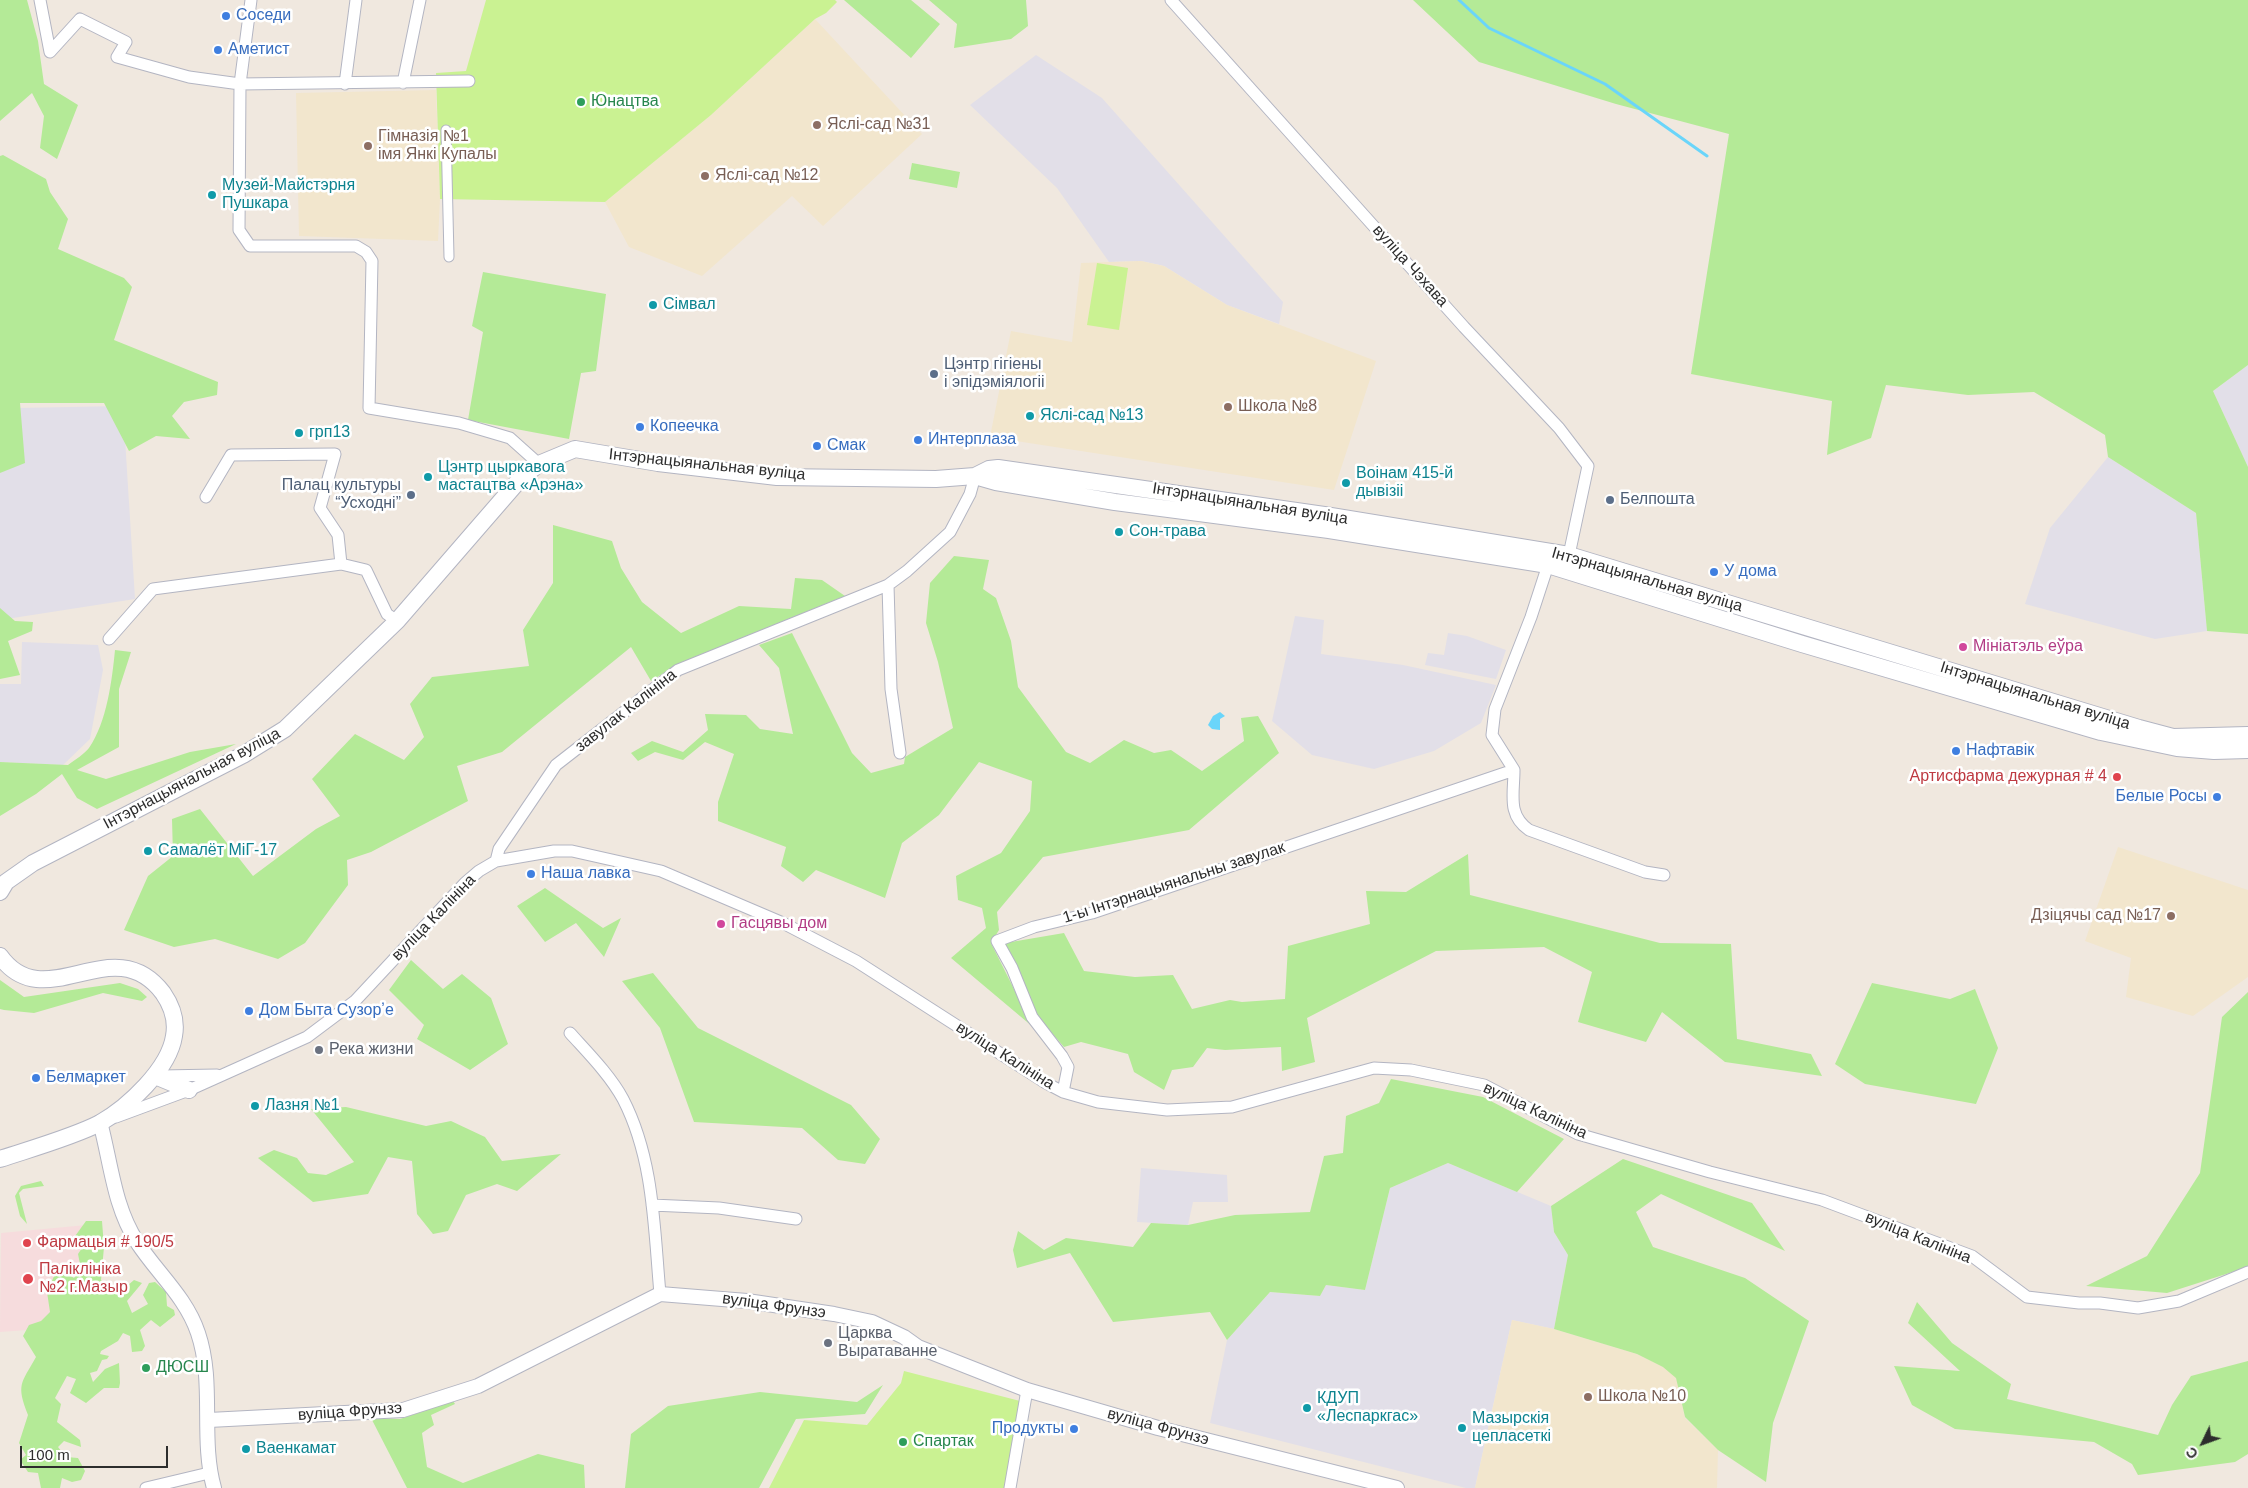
<!DOCTYPE html>
<html>
<head>
<meta charset="utf-8">
<style>
  body { margin:0 }
  #map { position:relative; width:2248px; height:1488px; overflow:hidden; background:#f0e8df; font-family:Arial,sans-serif }
  canvas { display:block }
  .north { position:absolute; left:2178px; top:1418px; width:50px; height:50px; -webkit-text-stroke:4px #fff; paint-order:stroke; rotate:228deg; font-size:14px; font-weight:700; line-height:20px; text-align:center; color:#2d2d2d }
  .north::after { content:''; display:block; margin:auto; width:18px; height:22px; background:#2d2d2d; clip-path:polygon(50% 0,100% 100%,50% 72%,0 100%) }
  .scale { position:absolute; left:20px; top:1446px; width:148px; height:22px; box-sizing:border-box; border:2px solid #2d2d2d; border-top:0; padding-left:6px; font-size:15px; line-height:18px; white-space:nowrap; color:#2d2d2d; -webkit-text-stroke:4px #fff; paint-order:stroke }
</style>
</head>
<body>
<div id="map">
<canvas width="2248" height="1488"></canvas>
<div class="north">С</div>
<div class="scale">100 m</div>
</div>
<script>
const ctx = document.querySelector('canvas').getContext('2d');
ctx.lineJoin = 'round';
function fill(path, color) { ctx.fillStyle = color; ctx.fill(path, 'evenodd'); }
function stroke(path, color, width, dash) { ctx.strokeStyle = color; ctx.lineWidth = width; ctx.lineCap = dash ? 'butt' : 'round'; ctx.setLineDash(dash || []); ctx.stroke(path); }
function drawText(font, color, halo, rows, align = 'center') {
  ctx.font = font + ' Arial,sans-serif'; ctx.lineWidth = 5; ctx.setLineDash([]); ctx.textBaseline = 'middle'; ctx.strokeStyle = halo; ctx.fillStyle = color; for (const [text, x, y, turn = 0] of rows) {
    ctx.save(); ctx.translate(x, y); ctx.rotate((+turn || 0) * Math.PI / 180); ctx.textAlign = isNaN(turn) ? turn : align; if (halo) ctx.strokeText(text, 0, 0); ctx.fillText(text, 0, 0); ctx.restore();
  }
}
fill(new Path2D(`
  M1036,55L1102,98L1283,302L1279,324L1227,305L1164,266L1141,261L1109,262L1057,188L970,105Z
  M2248,365V467L2213,391Z
  M123,406L135,599L0,620V434L16,408Z
  M2108,457L2196,513L2207,631L2155,639L2025,604L2050,528Z
  M1295,616L1324,620L1321,654L1403,665L1496,685L1481,723L1434,751L1374,769L1312,755L1272,721Z
  M1448,633L1467,636L1506,650L1496,679L1425,665L1428,653L1444,655Z
  M22,642L98,645L103,670L90,739L63,765L0,762V684H21Z
  M1448,1163L1551,1206L1554,1232L1568,1255L1554,1329L1512,1320L1475,1488H1466L1210,1423L1227,1340L1270,1292L1320,1296L1326,1285L1365,1290L1390,1188Z
  M1141,1168L1227,1175L1228,1202H1193L1188,1225L1137,1222Z`), '#e2dfe8');
fill(new Path2D(`
  M815,19L922,134L823,226L792,196L702,276L629,247L605,202L711,115Z
  M436,90L440,199L438,241L299,236L296,93Z
  M1141,261L1164,266L1227,305L1376,361L1334,490L990,437L1011,331L1072,342L1081,263Z
  M2118,847L2248,890V977L2193,1016L2126,997L2131,958L2085,941Z
  M1512,1320L1554,1329L1637,1354L1666,1368L1676,1377L1685,1418L1718,1450L1717,1488H1475Z`), '#f2e6cd');
fill(new Path2D(`
  M97,1224L84,1273L62,1275V1277L51,1280L54,1318L41,1329L0,1332L1,1233Z`), '#f6dcdd');
fill(new Path2D(`
  M0,0H27L38,41L44,84L78,105L57,159L40,148L44,116L32,93L0,121Z
  M844,0H911L940,24L911,58Z
  M929,0H1026L1028,26L1011,39L954,48L957,24Z
  M1413,0H2248V365L2213,391L2248,467V634L2207,631L2196,513L2108,457L2105,435L2034,392L1968,395L1886,385L1871,438L1827,455L1832,401L1691,374L1729,134L1616,104L1479,62Z
  M3,155L46,179L50,192L68,219L58,249L124,278L132,287L114,340L218,382L217,395L184,402L172,416L190,439L156,436L129,451L104,403H20L25,463L0,473V156Z
  M912,163L960,172L957,188L909,179Z
  M483,272L606,294L596,371L581,373L569,439L468,420L483,332L472,326Z
  M553,525L612,541L621,568L642,602L681,633L739,606L791,609L795,578L822,580L845,596L678,664L651,681L631,647L502,752L457,766L468,801L371,852L347,860L348,885L305,943L278,959L215,939L174,947L124,930L148,876L173,856L172,819L200,809L253,876L316,829L340,816L312,779L355,734L404,760L424,737L410,704L432,677L529,666L523,630L553,583Z
  M954,556L989,560L983,589L996,598L1011,641L1018,687L1066,752L1090,763L1124,740L1154,753L1171,750L1202,771L1244,741L1241,718L1258,716L1279,753L1189,830L1043,857L997,912L999,930L991,943L1033,1027L951,958L986,928L982,908L958,900L956,876L1001,853L1030,811L1032,781L979,762L939,815L902,843L885,898L816,870L803,882L781,866L786,847L718,821V802L734,754L705,742L683,760L655,752L638,761L631,753L652,741L683,752L708,730L705,714L746,715L760,729L793,734L779,668L759,645L792,633L852,753L871,773L904,764L905,757L953,728L938,662L926,623L930,583Z
  M0,608L15,621L33,622L32,631L8,641L20,675L0,679Z
  M115,650L131,652L119,689V747L77,770L106,779L190,752L236,744L97,809L77,798L62,774L36,794L0,816V762L68,765C75,760 84,754 89,748C107,722 112,680 115,650Z
  M1468,854L1470,895L1660,943L1731,944L1737,1039L1811,1054L1822,1076L1725,1062L1662,1012L1646,1042L1578,1022L1592,972L1544,947L1436,951L1307,1018L1315,1062L1282,1071L1281,1047L1225,1050L1207,1048L1193,1067L1172,1070L1164,1090L1134,1072L1128,1054L1081,1042L1064,1047L1037,1016L1005,943L1064,933L1084,971L1135,977L1173,975L1192,1009L1230,1000L1242,1002L1285,999L1288,946L1370,924L1366,891L1406,892Z
  M545,888L603,928L621,918L604,957L576,923L545,942L517,906Z
  M411,960L443,989L462,974L491,998L508,1044L470,1070L417,1039L424,1025L389,990Z
  M653,973L698,1028L851,1105L880,1139L865,1164L838,1160L802,1128L694,1122L660,1028L622,981Z
  M0,980L24,997L120,983L138,989L147,997L142,1001L103,993L34,1013L4,1010L0,1009Z
  M1872,983L1950,999L1975,989L1998,1048L1976,1104L1865,1084L1835,1064Z
  M2248,992V1267L2167,1293L2086,1286L2147,1256L2200,1173L2222,1017Z
  M1391,1079L1483,1097L1564,1139L1517,1192L1448,1163L1390,1188L1365,1290L1326,1285L1320,1296L1270,1292L1227,1340L1210,1312L1113,1322L1070,1253L1017,1268L1013,1250L1018,1231L1044,1250L1066,1238L1133,1247L1151,1223L1188,1225L1235,1215L1310,1212L1324,1156L1343,1153L1346,1116L1379,1103Z
  M346,1107L426,1126L451,1121L485,1137L502,1161L561,1154L517,1191L497,1184L466,1195L448,1231L433,1234L417,1214L412,1161L388,1157L368,1194L313,1202L258,1158L274,1150L297,1158L308,1173L326,1175L354,1162L311,1109Z
  M1623,1159L1752,1203L1785,1251L1661,1194L1636,1212L1653,1247L1745,1278L1809,1321L1773,1423L1766,1482L1718,1450L1685,1417L1676,1378L1663,1367L1637,1354L1554,1329L1568,1255L1554,1232L1551,1206Z
  M41,1181L44,1186L23,1189L19,1193L27,1224L20,1216L15,1196L21,1186Z
  M86,1221H102L104,1247L101,1280L108,1287L127,1286L134,1280L142,1283L127,1301L132,1313L148,1304L143,1295L149,1283L155,1282L166,1292L167,1306L174,1310L175,1315L160,1327L151,1320L140,1330L145,1346L142,1351L132,1352L130,1336L123,1333L118,1341L101,1351L100,1354L109,1356L107,1359L102,1360L97,1371L90,1373L93,1382L105,1369L119,1363L120,1383L119,1388H104L86,1403L70,1393L76,1379L67,1376L55,1398L61,1404L57,1422L80,1440L81,1447L64,1441L58,1447L66,1457L78,1458L85,1471L81,1480L72,1482L62,1478L60,1488H41L38,1473L28,1472L20,1460L26,1455L19,1443L28,1415C16,1384 21,1384 36,1357L23,1336L29,1325L41,1321L50,1312L47,1292L55,1274L66,1273L74,1278L81,1269L78,1254L82,1248V1242L73,1239Z
  M1917,1302L1952,1343L2011,1384L2007,1399L2158,1435L2172,1405L2191,1376L2248,1361V1454L2235,1462L2138,1475L2132,1464L2094,1442L1955,1429L1912,1405L1894,1366L1960,1371L1908,1323Z
  M883,1385L865,1414L796,1419L759,1488H625L631,1434L668,1406L760,1392L857,1402Z
  M453,1401L455,1404L431,1415L434,1425L422,1433L427,1467L463,1483L538,1454L584,1465L585,1488H407L371,1418L400,1419Z`), '#b4ea97');
fill(new Path2D(`
  M486,0H835L837,2L826,13L815,19L711,115L605,202L440,199L436,73L466,71Z
  M1097,263L1128,268L1119,330L1087,325Z
  M904,1371L1020,1401L1005,1488H769L804,1420L867,1425L901,1383Z`), '#caf292');
fill(new Path2D(`
  M1220,712L1225,716L1220,719V730L1212,729L1208,725L1213,716Z`), '#6ad5fa');
stroke(new Path2D(`
  M1459,0L1489,28L1605,84L1707,156`), '#6ad5fa', 3);
const pedestrian = new Path2D(`
  M446,130L449,257`);
const minor = new Path2D(`
  M40,0L50,52L80,19L126,42L117,57L189,77L240,84L469,81
  M251,0L240,84L239,230L250,246H356L366,252L372,261L369,408L459,423L510,438L539,464
  M1171,0L1464,327L1559,428L1588,466L1569,555
  M403,83L420,0
  M345,84L356,0
  M206,497L231,455L335,454L320,508L338,535L341,564
  M888,585L891,689L900,753
  M109,639L153,589L341,564L366,570L387,614L397,621
  M1514,770L1492,735L1495,709L1531,617L1548,565
  M496,861L499,849L556,765L678,670L888,585L907,571L950,532L970,494L975,476
  M570,1033C588,1053 610,1075 623,1099C654,1159 654,1228 660,1294
  M161,1076L217,1075
  M1063,1092L1068,1067L1062,1056L1032,1017L1012,968L997,941L1034,927L1092,913L1514,770C1514,794 1507,815 1529,830L1645,872L1664,875
  M116,1117L189,1090L307,1037L355,1001L465,883L479,871L496,861L554,851H572L661,871L783,923L856,961L1046,1083L1063,1092L1098,1102L1167,1110L1232,1107L1374,1068L1411,1070L1484,1085L1578,1134L1710,1172L1822,1200L1972,1256L2027,1297L2079,1303H2100L2138,1308L2179,1301L2248,1272
  M652,1205L719,1208L796,1219
  M146,1488L209,1473
  M1010,1488L1027,1390`);
const tertiary = new Path2D(`
  M100,1122C111,1163 114,1207 137,1242C157,1273 186,1297 198,1333C215,1383 200,1438 214,1488
  M209,1420L403,1410L478,1386L660,1294L747,1301L834,1314L872,1322L904,1337L918,1347L1027,1390L1158,1428L1397,1488`);
const secondary = new Path2D(`
  M975,476L989,469L998,468L1331,516L1569,555L2139,728L2173,737L2248,735
  M0,892L6,882L33,863L243,755L285,729L397,621L521,478L539,464L575,449L658,463L777,477L936,479L975,476L996,482L1115,502L1329,530L1548,565L1802,644L2101,732L2177,748L2214,751L2248,750
  M0,956C45,1019 113,927 163,993C172,1006 177,1020 174,1036C169,1069 128,1107 100,1123C73,1137 30,1149 0,1159
  M155,1076L189,1090`);
stroke(pedestrian, '#b3b5c2', 11);
stroke(minor, '#b3b5c2', 13);
stroke(tertiary, '#b3b5c2', 16);
stroke(secondary, '#b3b5c2', 18);
stroke(pedestrian, '#fff', 9);
stroke(minor, '#fff', 11);
stroke(tertiary, '#fff', 14);
stroke(secondary, '#fff', 16);
for (const [x, y, r, color] of [
  [226,16,5,"#3f7fe0"],
  [218,50,5,"#3f7fe0"],
  [581,102,5,"#2e9e5b"],
  [817,125,5,"#8d6e63"],
  [368,146,5,"#8d6e63"],
  [705,176,5,"#8d6e63"],
  [212,195,5,"#0f9aa8"],
  [653,305,5,"#0f9aa8"],
  [934,374,5,"#5c6f8a"],
  [1228,407,5,"#8d6e63"],
  [1030,416,5,"#0f9aa8"],
  [640,427,5,"#3f7fe0"],
  [299,433,5,"#0f9aa8"],
  [918,440,5,"#3f7fe0"],
  [817,446,5,"#3f7fe0"],
  [428,477,5,"#0f9aa8"],
  [1346,483,5,"#0f9aa8"],
  [411,495,5,"#5c6f8a"],
  [1610,500,5,"#5c6f8a"],
  [1119,532,5,"#0f9aa8"],
  [1714,572,5,"#3f7fe0"],
  [1963,647,5,"#d1479c"],
  [1956,751,5,"#3f7fe0"],
  [2117,777,5,"#e0444e"],
  [2217,797,5,"#3f7fe0"],
  [148,851,5,"#0f9aa8"],
  [531,874,5,"#3f7fe0"],
  [2171,916,5,"#8d6e63"],
  [721,924,5,"#d1479c"],
  [249,1011,5,"#3f7fe0"],
  [319,1050,5,"#6b7280"],
  [36,1078,5,"#3f7fe0"],
  [255,1106,5,"#0f9aa8"],
  [27,1243,5,"#e0444e"],
  [28,1279,6,"#e0444e"],
  [828,1343,5,"#6b7280"],
  [146,1368,5,"#2e9e5b"],
  [1588,1397,5,"#8d6e63"],
  [1307,1408,5,"#0f9aa8"],
  [1462,1428,5,"#0f9aa8"],
  [1074,1429,5,"#3f7fe0"],
  [903,1442,5,"#2e9e5b"],
  [246,1449,5,"#0f9aa8"]
]) { const dot = new Path2D(); dot.arc(x, y, r, 0, 2 * Math.PI); ctx.fillStyle = color; ctx.fill(dot); stroke(dot, '#fff', 2); }
drawText('16px', '#366cbe', '#fff', [
  ["Соседи",236,16],
  ["Аметист",228,50],
  ["Копеечка",650,427],
  ["Интерплаза",928,440],
  ["Смак",827,446],
  ["У дома",1724,572],
  ["Нафтавік",1966,751],
  ["Белые Росы",2207,797,"right"],
  ["Наша лавка",541,874],
  ["Дом Быта Сузорʼе",259,1011],
  ["Белмаркет",46,1078],
  ["Продукты",1064,1429,"right"]
], 'left');
drawText('16px', '#27864d', '#fff', [
  ["Юнацтва",591,102],
  ["ДЮСШ",156,1368],
  ["Спартак",913,1442]
], 'left');
drawText('16px', '#785e54', '#fff', [
  ["Яслі-сад №31",827,125],
  ["Гімназія №1",378,137],
  ["імя Янкі Купалы",378,155],
  ["Яслі-сад №12",715,176],
  ["Школа №8",1238,407],
  ["Дзіцячы сад №17",2161,916,"right"],
  ["Школа №10",1598,1397]
], 'left');
drawText('16px', '#0d838f', '#fff', [
  ["Музей-Майстэрня",222,186],
  ["Пушкара",222,204],
  ["Сімвал",663,305],
  ["Яслі-сад №13",1040,416],
  ["грп13",309,433],
  ["Цэнтр цыркавога",438,468],
  ["мастацтва «Арэна»",438,486],
  ["Воінам 415-й",1356,474],
  ["дывізіі",1356,492],
  ["Сон-трава",1129,532],
  ["Самалёт МіГ-17",158,851],
  ["Лазня №1",265,1106],
  ["КДУП",1317,1399],
  ["«Леспаркгас»",1317,1417],
  ["Мазырскія",1472,1419],
  ["цепласеткі",1472,1437],
  ["Ваенкамат",256,1449]
], 'left');
drawText('16px', '#2d2d2d', '#fff', [
  ["вуліца Чэхава",1410,266,48],
  ["Інтэрнацыянальная вуліца",707,465,6],
  ["Інтэрнацыянальная вуліца",1250,504,9],
  ["Інтэрнацыянальная вуліца",1647,580,16],
  ["Інтэрнацыянальная вуліца",2035,696,17],
  ["завулак Калініна",626,711,-38],
  ["Інтэрнацыянальная вуліца",192,779,-28],
  ["1-ы Інтэрнацыянальны завулак",1174,883,-18],
  ["вуліца Калініна",434,918,-46],
  ["вуліца Калініна",1005,1056,32],
  ["вуліца Калініна",1535,1111,25],
  ["вуліца Калініна",1918,1238,22],
  ["вуліца Фрунзэ",774,1306,8],
  ["вуліца Фрунзэ",350,1412,-4],
  ["вуліца Фрунзэ",1158,1427,15]
]);
drawText('16px', '#4e5e75', '#fff', [
  ["Цэнтр гігіены",944,365],
  ["і эпідэміялогіі",944,383],
  ["Палац культуры",401,486,"right"],
  ["“Усходні”",401,504,"right"],
  ["Белпошта",1620,500]
], 'left');
drawText('16px', '#b23c85', '#fff', [
  ["Мініатэль еўра",1973,647],
  ["Гасцявы дом",731,924]
], 'left');
drawText('16px', '#be3a42', '#fff', [
  ["Артисфарма дежурная # 4",2107,777,"right"],
  ["Фармацыя # 190/5",37,1243],
  ["Паліклініка",39,1270],
  ["№2 г.Мазыр",39,1288]
], 'left');
drawText('16px', '#5b616d', '#fff', [
  ["Река жизни",329,1050],
  ["Царква",838,1334],
  ["Выратаванне",838,1352]
], 'left');
</script>
</body>
</html>
